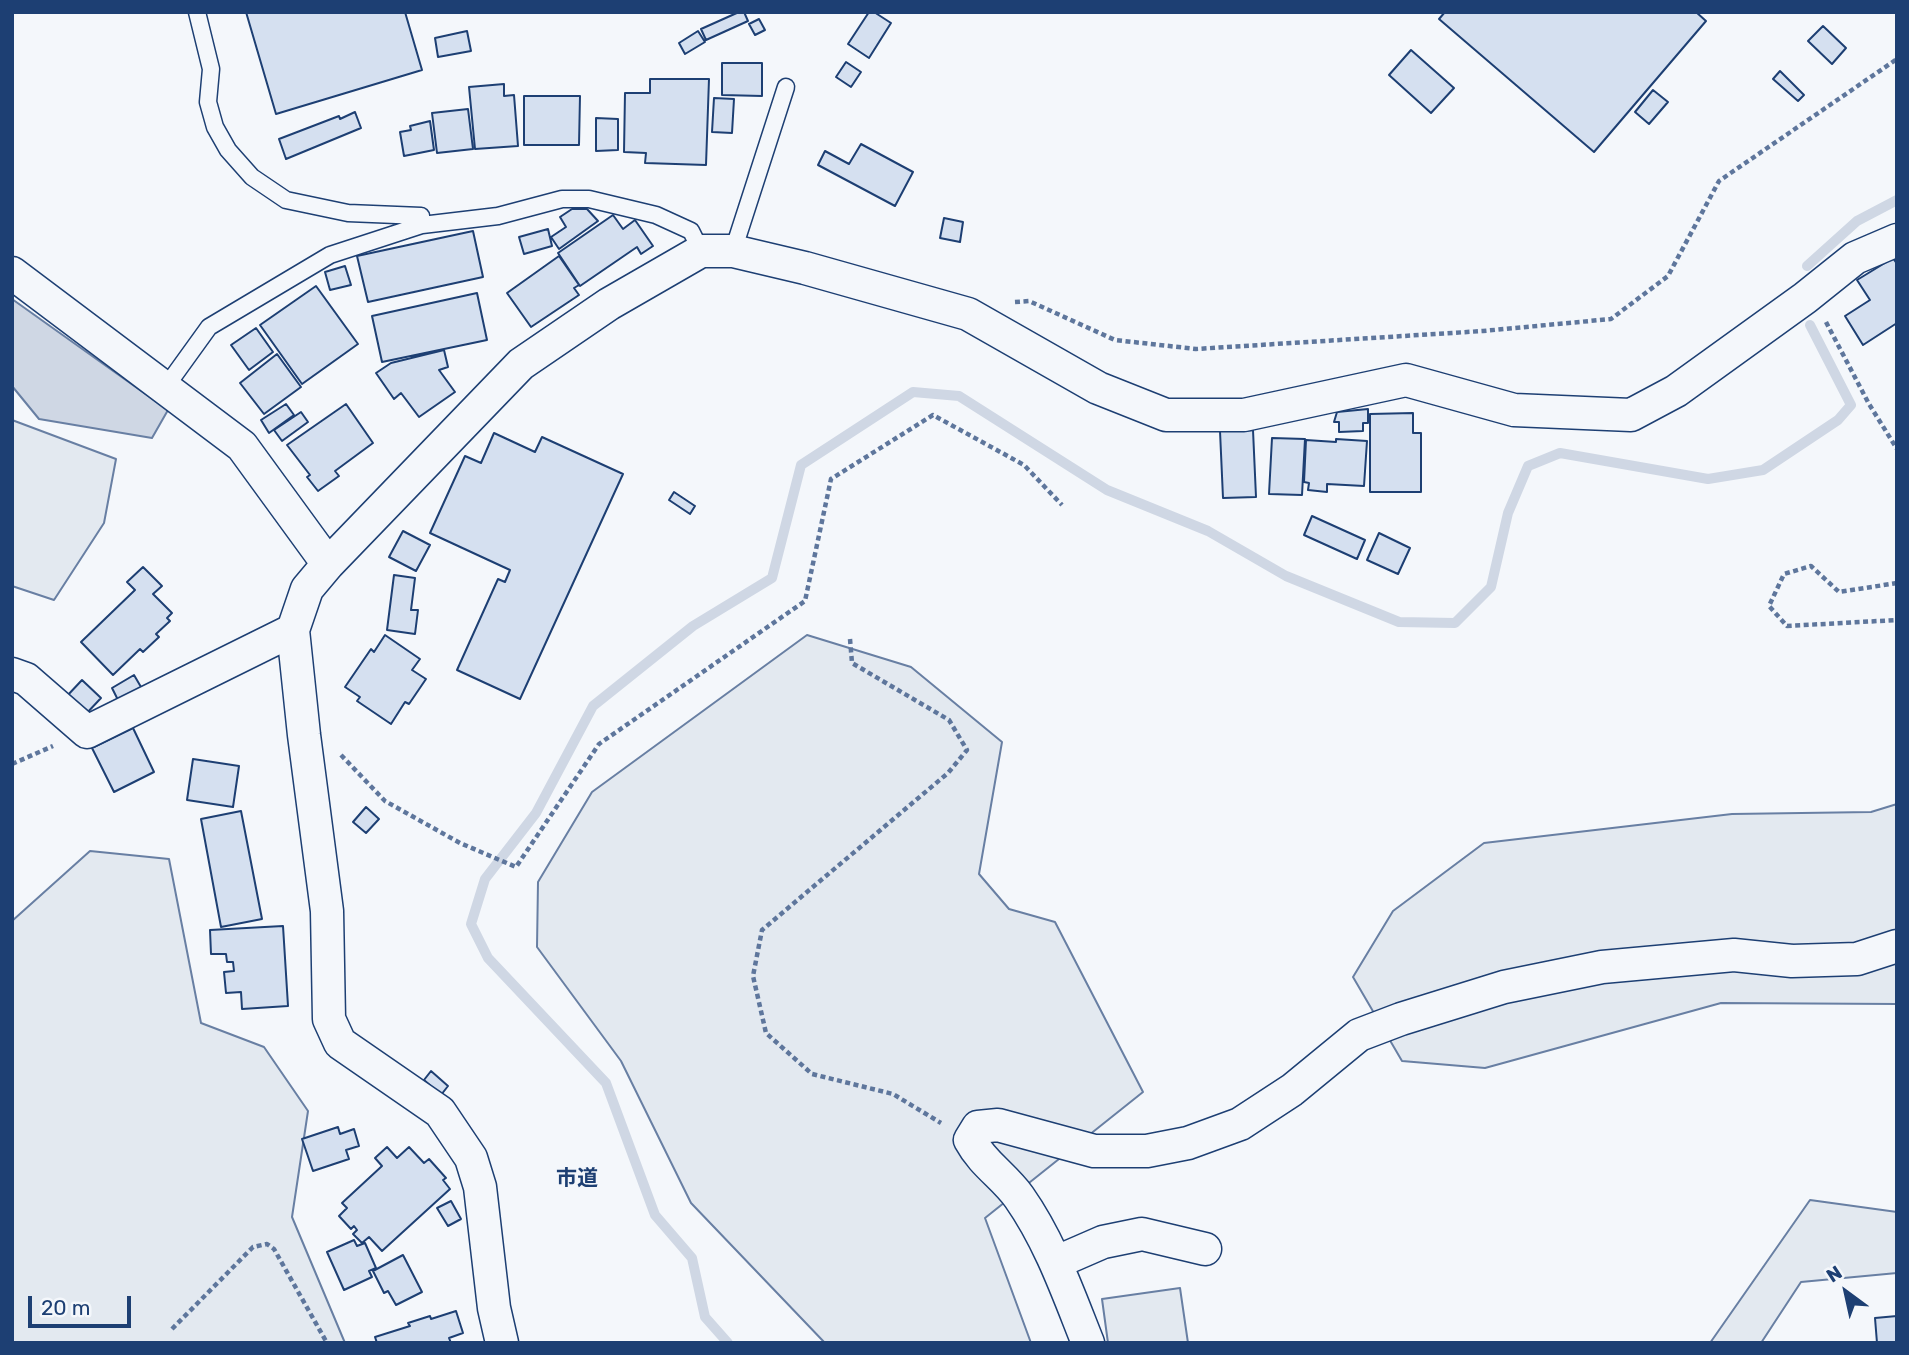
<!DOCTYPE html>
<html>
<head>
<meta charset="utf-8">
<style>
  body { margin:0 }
  #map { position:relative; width:1909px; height:1355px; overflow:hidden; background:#f4f7fb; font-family:Rubik,sans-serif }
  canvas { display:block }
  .frame { position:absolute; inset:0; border:14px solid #1d3f73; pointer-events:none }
  .north { position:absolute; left:1811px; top:1257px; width:70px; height:70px; -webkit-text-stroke:5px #f4f7fb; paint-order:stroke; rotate:327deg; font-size:19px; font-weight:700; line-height:28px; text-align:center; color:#1d3f73 }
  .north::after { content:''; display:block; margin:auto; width:24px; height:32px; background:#1d3f73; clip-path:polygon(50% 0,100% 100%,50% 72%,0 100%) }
  .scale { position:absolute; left:28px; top:1296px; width:103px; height:32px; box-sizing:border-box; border:4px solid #1d3f73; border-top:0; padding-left:9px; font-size:21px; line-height:24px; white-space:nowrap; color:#1d3f73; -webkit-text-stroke:5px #f4f7fb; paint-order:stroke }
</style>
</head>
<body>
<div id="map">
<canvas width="1909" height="1355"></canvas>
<div class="frame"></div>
<div class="north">N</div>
<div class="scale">20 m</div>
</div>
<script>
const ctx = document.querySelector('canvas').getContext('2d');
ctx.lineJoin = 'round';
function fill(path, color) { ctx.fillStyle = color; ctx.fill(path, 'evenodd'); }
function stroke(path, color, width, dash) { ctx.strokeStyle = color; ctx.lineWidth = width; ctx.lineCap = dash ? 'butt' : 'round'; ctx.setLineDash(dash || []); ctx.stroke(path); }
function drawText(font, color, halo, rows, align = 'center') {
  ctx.font = font + ' Rubik,"Noto Sans JP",sans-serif'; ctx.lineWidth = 5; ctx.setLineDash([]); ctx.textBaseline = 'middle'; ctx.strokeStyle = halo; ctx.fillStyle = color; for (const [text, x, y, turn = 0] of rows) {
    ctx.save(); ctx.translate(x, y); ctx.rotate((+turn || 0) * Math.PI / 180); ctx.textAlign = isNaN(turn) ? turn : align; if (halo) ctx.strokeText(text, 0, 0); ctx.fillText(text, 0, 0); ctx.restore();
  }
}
const green = new Path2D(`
  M12,420L116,459L104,523L54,600L12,586Z
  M807,635L911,667L1002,742L979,874L1009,909L1055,922L1143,1092L985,1218L1031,1343H825L691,1203L621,1061L537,947L538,882L592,792Z
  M1897,804V1004L1721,1003L1485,1068L1402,1061L1353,977L1393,911L1484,843L1732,814L1871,812Z
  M90,851L169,859L201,1023L264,1047L308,1111L292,1217L345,1343H12V921Z
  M1810,1200L1897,1212V1273L1801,1282L1761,1343H1710Z
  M1180,1288L1188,1343H1108L1102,1299Z`);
fill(green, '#e3e9f0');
stroke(green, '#687fa3', 2);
const water = new Path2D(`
  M12,299L168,410L152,438L39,419L12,386Z`);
fill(water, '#cfd7e4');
stroke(water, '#687fa3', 2);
stroke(new Path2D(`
  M1807,266L1857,221L1897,200
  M728,1343L705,1317L692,1258L655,1215L606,1083L488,958L471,924L485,879L536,813L593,706L693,626L772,578L801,465L913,392L959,396L1107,490L1208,531L1286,576L1399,622L1455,623L1491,587L1508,513L1528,466L1560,453L1708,479L1763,470L1838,420L1851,405L1810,325`), '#cfd7e4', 10);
const building = new Path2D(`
  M246,12H405L422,70L276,114Z
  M739,12H744L748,21L706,40L701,29Z
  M869,12H874L891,23L869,58L848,44Z
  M1445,12H1696L1706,21L1594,152L1439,19Z
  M759,19L765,30L755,35L749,24Z
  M1823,26L1846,48L1832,64L1808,41Z
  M467,31L471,51L438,57L435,38Z
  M698,31L705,42L685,54L679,43Z
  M1411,50L1454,88L1431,113L1389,75Z
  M846,62L861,72L851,87L836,77Z
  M722,63H762V96L722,95Z
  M1780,71L1804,95L1798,101L1773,79Z
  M650,79H709L706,165L645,163L646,153L624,152L625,93H650Z
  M504,84V96L514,95L518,146L475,149L469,87Z
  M1653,90L1668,102L1649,124L1635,112Z
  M524,96H580L579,145H524Z
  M714,98L734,99L732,133L712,132Z
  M468,109L473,149L437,153L432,113Z
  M355,112L361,128L286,159L279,139L339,116L340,119Z
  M596,118L618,119V150L596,151Z
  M430,121L434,150L404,156L400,132L411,130L410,126Z
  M861,144L913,172L895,206L818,165L825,151L849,164Z
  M572,209H587L598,221L559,249L551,237L566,227L560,217Z
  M613,215L623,229L635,220L653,246L641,254L637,247L580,286L558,253Z
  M944,218L963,222L960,242L940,238Z
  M548,229L552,246L524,254L519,237Z
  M473,231L483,277L368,302L357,256Z
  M559,256L579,285L574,288L579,295L531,327L507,293Z
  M1893,258L1897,264V323L1863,345L1845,316L1870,300L1857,280Z
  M345,266L351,285L330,290L325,272Z
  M316,286L358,344L302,384L260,325Z
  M477,293L487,340L382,362L372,316Z
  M256,328L273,352L249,370L231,345Z
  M444,350L448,367L439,370L455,392L419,417L401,393L394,399L376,373L391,363Z
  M277,354L301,387L264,414L240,383Z
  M286,404L294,415L269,433L261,420Z
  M346,404L373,443L335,471L339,476L318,491L307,477L310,475L287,445Z
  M1368,409V423H1363V431L1339,432V422H1334L1337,412Z
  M301,412L308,422L282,441L274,430Z
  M1413,413V433H1421V492H1370V414Z
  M1253,430L1256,497L1223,498L1220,431Z
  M494,433L535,452L542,437L623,474L520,699L457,670L498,579L505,582L510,570L430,533L465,456L481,463Z
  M1272,438L1305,439L1302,495L1269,494Z
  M1336,439L1367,441L1364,486L1327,484V492L1308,490L1309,483L1304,482L1306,440L1336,442Z
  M674,492L695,506L690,514L669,500Z
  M1312,516L1365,540L1357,559L1304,535Z
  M403,531L430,545L416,571L389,557Z
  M1379,533L1410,548L1398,574L1367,560Z
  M143,567L162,586L153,594L172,613L167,618L170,621L156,634L159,637L143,652L140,649L113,675L81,642L135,590L127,582Z
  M394,575L415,578L411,610H418L415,634L387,630Z
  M385,635L420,659L412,670L426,679L409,704L405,702L391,724L357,701L360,697L345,687L371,649L374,652Z
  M134,675L141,687L118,700L112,688Z
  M82,680L101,698L85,715L66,697Z
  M133,728L154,772L114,792L92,748Z
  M193,759L239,766L233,807L187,800Z
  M366,807L379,819L366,833L353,822Z
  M241,811L262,919L221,927L201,819Z
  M283,926L288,1006L242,1009L241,992L226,993L224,972L234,971L233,962H227L226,954H211L210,930Z
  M431,1071L448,1086L441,1095L424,1080Z
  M338,1127L340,1134L354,1129L359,1146L346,1150L349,1159L313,1171L302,1139Z
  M387,1147L397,1158L409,1147L424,1163L429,1159L446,1178L443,1180L450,1189L382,1251L369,1237L362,1243L353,1234L357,1230L354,1226L351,1229L339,1216L347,1208L342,1203L382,1166L375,1158Z
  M451,1201L461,1219L448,1226L437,1208Z
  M354,1240L357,1246L365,1243L376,1268L369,1271L372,1277L344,1290L327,1252Z
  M403,1255L422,1292L396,1305L388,1291L384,1293L373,1271Z
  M456,1311L463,1333L449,1338L451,1343H377L375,1337L410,1326L408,1323L430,1316L431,1319Z
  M1897,1316V1343H1877L1875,1318Z`);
fill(building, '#d5e0f0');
stroke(building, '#1d3f73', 2);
const service = new Path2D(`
  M197,12L211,69L208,102L215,127L228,150L252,177L286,200L348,213L421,216L422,225
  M733,251L786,87
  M165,388L209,327L330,255L422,225L498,216L562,199H589L656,215L691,231L701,251`);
const minor = new Path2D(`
  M12,273L242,446L328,564
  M12,674L26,679L87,732L293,630
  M1057,1262L1103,1242L1142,1234L1205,1249
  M502,1343L494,1308L480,1187L471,1158L440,1112L340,1043L329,1019L327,911L304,735L293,630L307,589L328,564L521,364L609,304L701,251H733L805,268L968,314L1098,388L1166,415H1244L1406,380L1514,410L1631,415L1676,391L1805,298L1855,258L1897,240
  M1088,1343C1068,1293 1050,1241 1019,1197C1004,1176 983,1164 970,1140L978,1127L998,1125L1094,1151H1147L1188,1143L1240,1124L1292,1090L1359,1035L1401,1019L1504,987L1602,967L1734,955L1792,961L1857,959L1897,946`);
stroke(service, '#1d3f73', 19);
stroke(minor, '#1d3f73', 35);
stroke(new Path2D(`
  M1015,302L1029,301L1115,340L1196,349L1483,331L1611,319L1668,276L1719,181L1897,59
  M1826,322L1869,404L1897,449
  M1897,583L1839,592L1811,566L1784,574L1769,606L1787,626L1897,620
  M850,639L852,663L949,720L967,750L948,773L762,930L753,976L766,1033L812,1074L893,1094L941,1123
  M341,755L385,801L460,843L516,867L599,744L805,601L831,479L933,415L1024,465L1062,505
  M12,764L53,746
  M172,1329L253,1247L267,1244L274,1249L327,1343`), '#5e769c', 4.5, [5, 3.5]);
stroke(service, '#f4f7fb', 16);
stroke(minor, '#f4f7fb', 32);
drawText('bold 21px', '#1d3f73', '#f4f7fb', [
  ["市道",577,1179]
]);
</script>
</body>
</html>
